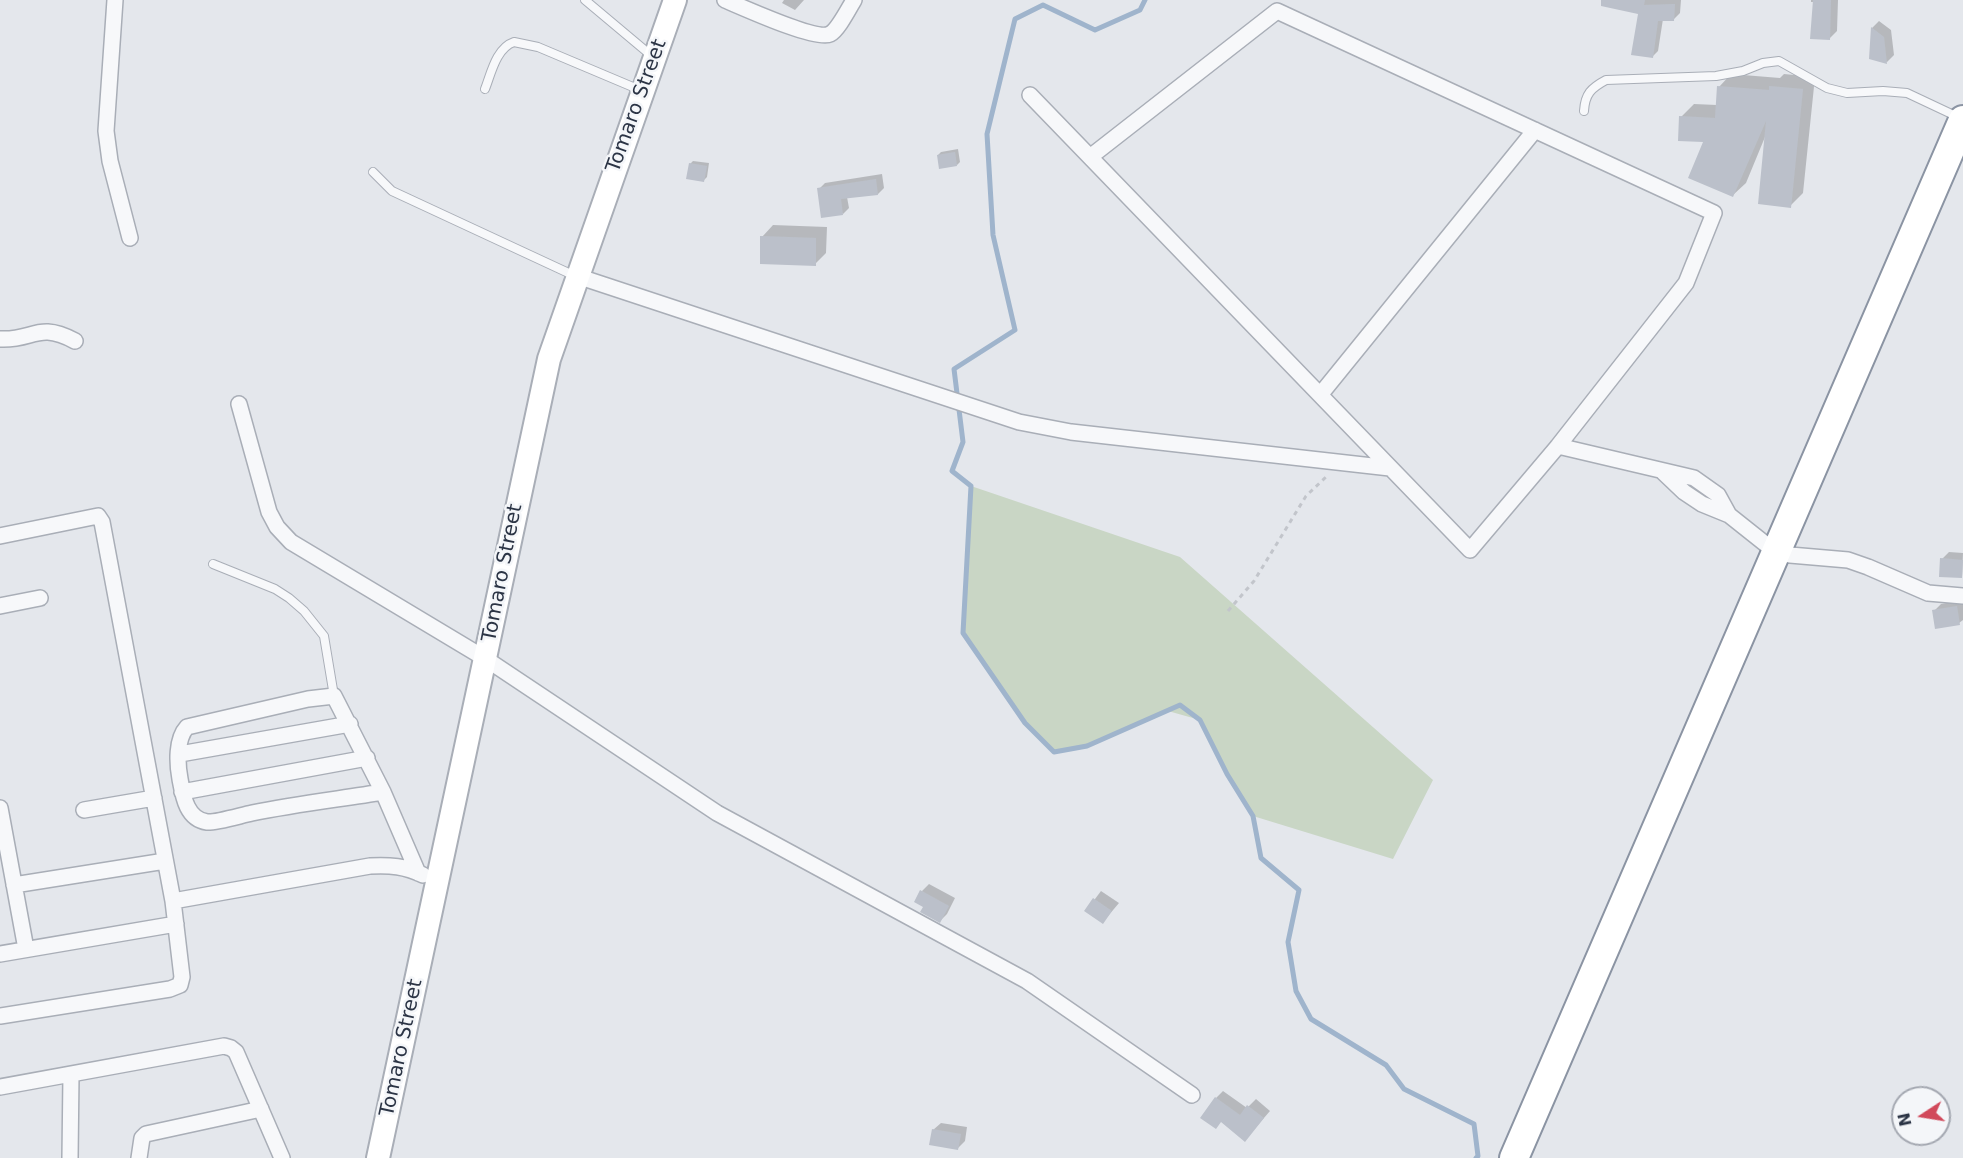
<!DOCTYPE html>
<html>
<head>
<meta charset="utf-8">
<style>
  body { margin:0 }
  #map { position:relative; width:1963px; height:1158px; overflow:hidden; background:#e4e7ec; font-family:"DejaVu Sans",sans-serif }
  canvas { display:block }
  .north { position:absolute; left:1891px; top:1086px; width:60px; height:60px; box-sizing:border-box; background:#f4f6f9; border:2px solid #a4a8b1; border-radius:50%; rotate:258deg; font-size:16px; font-weight:700; line-height:24px; text-align:center; color:#2b3445 }
  .north::after { content:''; display:block; margin:auto; width:21px; height:27px; background:#d1495b; clip-path:polygon(50% 0,100% 100%,50% 72%,0 100%) }
</style>
</head>
<body>
<div id="map">
<canvas width="1963" height="1158"></canvas>
<div class="north">N</div>
</div>
<script>
const ctx = document.querySelector('canvas').getContext('2d');
ctx.lineJoin = 'round';
function fill(path, color) { ctx.fillStyle = color; ctx.fill(path, 'evenodd'); }
function stroke(path, color, width, dash) { ctx.strokeStyle = color; ctx.lineWidth = width; ctx.lineCap = dash ? 'butt' : 'round'; ctx.setLineDash(dash || []); ctx.stroke(path); }
function drawText(font, color, halo, rows, align = 'center') {
  ctx.font = font + ' "DejaVu Sans",sans-serif'; ctx.lineWidth = 5; ctx.setLineDash([]); ctx.textBaseline = 'middle'; ctx.strokeStyle = halo; ctx.fillStyle = color; for (const [text, x, y, turn = 0] of rows) {
    ctx.save(); ctx.translate(x, y); ctx.rotate((+turn || 0) * Math.PI / 180); ctx.textAlign = isNaN(turn) ? turn : align; if (halo) ctx.strokeText(text, 0, 0); ctx.fillText(text, 0, 0); ctx.restore();
  }
}
fill(new Path2D(`
  M971,486L1180,557L1433,780L1393,859L1253,816L1227,774L1200,720L1168,711L1087,746L1054,752L1025,723L963,633Z`), '#c9d6c5');
fill(new Path2D(`
  M784,0H804L795,10L782,3Z
  M1620,0H1681L1680,13L1673,20L1663,19L1658,51L1652,57L1640,13Z
  M1811,0H1838L1837,31L1829,39L1814,2H1811Z
  M1879,21L1891,30L1894,55L1887,62L1871,58L1872,28Z
  M1731,74L1780,78L1784,74L1815,77L1803,193L1790,206L1765,137L1746,183L1733,195L1706,140L1681,117L1694,104L1717,105L1719,87Z
  M958,149L960,162L957,165L938,155L941,152Z
  M693,161L709,163L707,177L704,180L690,164Z
  M882,174L884,188L878,194L847,197L849,208L843,214L819,189L825,183Z
  M773,225L827,227L826,253L815,264L762,237Z
  M1949,552L1963,553L1962,577L1942,559Z
  M1963,600V620L1959,623L1934,611L1941,604Z
  M929,884L955,898L947,914L940,921L925,906L922,891Z
  M1101,891L1119,903L1103,922L1086,911Z
  M1223,1091L1247,1108L1256,1099L1270,1111L1245,1140L1222,1121L1216,1098Z
  M941,1123L967,1127L965,1141L958,1148L933,1130Z`), '#0003');
stroke(new Path2D(`
  M1145,0L1140,10L1095,30L1043,5L1015,19L987,134L993,235L1015,330L954,369L963,442L952,471L971,486L963,633L1025,723L1054,752L1087,746L1180,705L1200,720L1227,774L1253,816L1261,858L1299,890L1288,942L1296,991L1311,1019L1386,1065L1404,1089L1474,1124L1478,1156L1476,1158`), '#9fb4cc', 5);
fill(new Path2D(`
  M1601,0H1645L1644,5L1675,4L1674,21H1658L1653,58L1631,55L1638,14L1601,6Z
  M1813,0H1831L1830,40L1810,39Z
  M1871,27L1884,37L1887,64L1869,59Z
  M1717,86L1769,90V86L1803,89L1791,208L1758,204L1766,121L1733,197L1688,178L1703,142L1678,141L1679,116L1715,118Z
  M955,152L957,166L939,169L937,155Z
  M689,163L707,166L704,182L686,179Z
  M876,179L878,195L841,199L843,215L821,218L817,188Z
  M760,236L816,238V266L760,264Z
  M1940,558L1963,560L1962,578L1939,577Z
  M1957,606L1960,625L1935,629L1932,610Z
  M920,890L949,906L940,923L920,912L923,907L914,902Z
  M1093,898L1112,911L1103,924L1084,911Z
  M1215,1097L1240,1115L1247,1105L1264,1118L1245,1142L1221,1122L1216,1129L1200,1118Z
  M932,1129L961,1134L958,1150L929,1145Z`), '#bbc0ca');
const lane = new Path2D(`
  M585,0L653,57
  M485,89C491,74 496,48 514,42L538,47L640,90
  M1584,111C1585,94 1591,88 1606,80L1716,76L1743,71L1763,63L1779,61L1827,88L1847,93L1883,91L1907,93L1958,117
  M373,172L392,191L575,276
  M213,564L275,589L289,598L304,611L324,636L334,696`);
const street = new Path2D(`
  M115,0L106,131L110,161L130,238
  M725,0C742,7 816,41 830,34C838,30 849,8 854,0
  M1030,95L1470,550L1558,446L1686,283L1714,213L1277,11L1090,157
  M577,276L1019,422L1071,432L1390,468
  M0,339C34,341 37,321 75,341
  M1320,395L1535,130
  M239,404L269,512L277,527L291,542L486,659L717,813L1027,981L1192,1095
  M1558,446L1694,478L1718,495L1729,515
  M1663,472L1684,492L1702,504L1729,515L1768,546L1777,551L1790,555L1848,560L1868,567L1928,593L1963,596
  M0,536L98,516L102,522L173,901L182,977L180,985L170,989L0,1016
  M0,606L40,598
  M180,754L350,724
  M182,792L367,758
  M383,792C340,799 295,804 252,813C242,815 215,823 207,822C186,819 183,795 180,779C177,763 176,739 187,727L308,699L334,696L383,792L418,873
  M0,808L26,949
  M84,810L154,798
  M14,885L165,861
  M173,901L370,866C390,865 405,866 423,875
  M0,954L176,924
  M0,1087L224,1046L231,1048L236,1052L282,1158
  M70,1158L71,1075
  M139,1158L142,1138L146,1134L261,1109`);
const secondary = new Path2D(`
  M378,1158L549,359L675,0`);
const highway = new Path2D(`
  M1514,1158L1963,120`);
stroke(lane, '#a9aeb7', 10);
stroke(street, '#a9aeb7', 18);
stroke(secondary, '#a9aeb7', 26);
stroke(highway, '#8b94a3', 32);
stroke(new Path2D(`
  M1228,611L1254,581L1306,496L1327,476`), '#c2c5cb', 3, [4.5, 4.5]);
stroke(lane, '#f7f8fa', 8);
stroke(street, '#f7f8fa', 15);
stroke(secondary, '#fff', 22);
stroke(highway, '#fff', 28);
drawText('20px', '#2b3445', '#f4f6f9', [
  ["Tomaro Street",637,106,-70],
  ["Tomaro Street",503,573,-79],
  ["Tomaro Street",402,1048,-78]
]);
</script>
</body>
</html>
